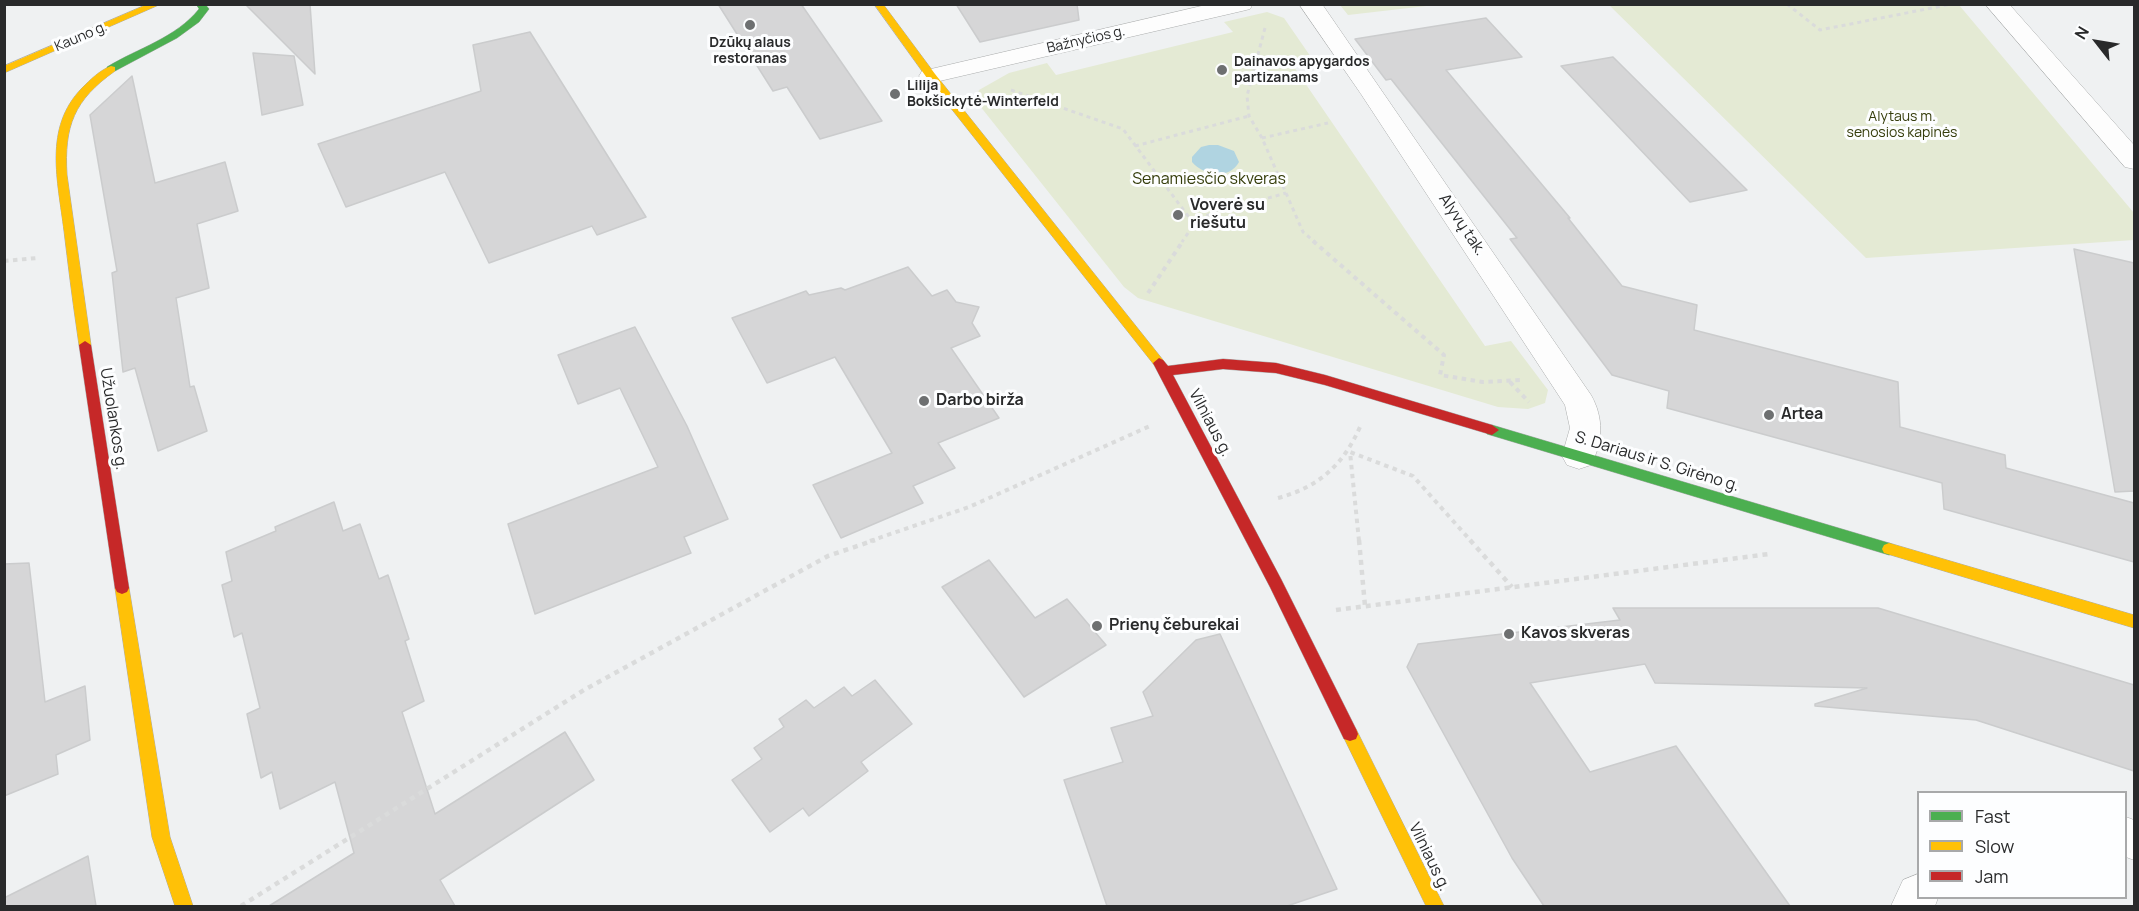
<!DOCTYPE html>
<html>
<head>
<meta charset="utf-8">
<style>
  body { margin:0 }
  #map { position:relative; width:2139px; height:911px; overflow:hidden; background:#eff1f2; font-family:Manrope,sans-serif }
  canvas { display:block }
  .frame { position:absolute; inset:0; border:6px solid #292a2b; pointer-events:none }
  .legend { position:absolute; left:1917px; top:791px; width:210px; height:108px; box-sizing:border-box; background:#fdfeff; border:2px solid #a8a9aa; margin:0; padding:8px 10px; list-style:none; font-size:18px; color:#292a2b }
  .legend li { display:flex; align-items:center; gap:12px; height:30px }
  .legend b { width:30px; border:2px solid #a8a9aa }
  .north { position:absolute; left:2067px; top:12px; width:60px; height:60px; -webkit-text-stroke:4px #fdfeff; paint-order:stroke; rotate:301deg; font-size:16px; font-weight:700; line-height:24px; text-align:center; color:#292a2b }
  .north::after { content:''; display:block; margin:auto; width:21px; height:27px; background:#292a2b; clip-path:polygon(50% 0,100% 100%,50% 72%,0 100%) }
</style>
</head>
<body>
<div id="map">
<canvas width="2139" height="911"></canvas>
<div class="frame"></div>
<ul class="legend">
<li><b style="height:8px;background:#4caf50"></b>Fast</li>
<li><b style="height:8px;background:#ffc107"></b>Slow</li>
<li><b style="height:8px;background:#c62828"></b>Jam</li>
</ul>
<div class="north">N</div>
</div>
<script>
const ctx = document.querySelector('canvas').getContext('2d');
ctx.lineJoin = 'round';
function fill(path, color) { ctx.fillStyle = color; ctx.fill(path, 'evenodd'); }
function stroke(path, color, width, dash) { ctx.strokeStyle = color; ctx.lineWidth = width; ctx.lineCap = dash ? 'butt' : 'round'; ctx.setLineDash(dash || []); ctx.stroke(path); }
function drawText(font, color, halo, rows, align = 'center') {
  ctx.font = font + ' Manrope,sans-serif'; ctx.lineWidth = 6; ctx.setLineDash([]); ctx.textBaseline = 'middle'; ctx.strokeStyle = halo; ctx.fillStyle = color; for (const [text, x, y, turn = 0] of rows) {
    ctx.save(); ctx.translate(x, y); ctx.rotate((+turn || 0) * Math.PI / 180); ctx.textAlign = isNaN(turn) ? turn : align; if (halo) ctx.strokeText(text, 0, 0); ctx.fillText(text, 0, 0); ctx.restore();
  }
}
fill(new Path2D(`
  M1340,5H1435L1348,15Z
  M1609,5H1959L2134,213V240L1866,258Z
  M1267,12L1284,18L1313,60L1292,64L1485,346L1511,341L1548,390L1545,403L1528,409L1498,407L1138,298L1124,287L976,101L979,90L1009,73L1047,63L1056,75L1233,32L1224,22Z`), '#e4ead4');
fill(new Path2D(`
  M1209,145H1218L1234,151L1239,162C1229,180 1204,176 1192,162V157L1201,147Z`), '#b0d4e1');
const building = new Path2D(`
  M245,4H310L315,74Z
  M718,4H801L882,121L820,139L787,87L773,91Z
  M956,4H1077L1079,20L980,42Z
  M1486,18L1522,57L1446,70L1570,218H1568L1622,286L1697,305L1694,330L1898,382L1900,427L2005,455L2006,468L2134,503V562L1944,509L1942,483L1667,408L1669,391L1612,375L1510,239L1517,238L1391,79L1386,80L1355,39Z
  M530,32L646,217L597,235L592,226L489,263L445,172L346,207L318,144L481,91L473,45Z
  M253,53L294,56L303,105L262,115Z
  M1613,57L1747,190L1690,202L1561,66Z
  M132,76L155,183L225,162L238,211L197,224L209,288L176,298L190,387L194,386L207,431L158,451L135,368L123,372L112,273L117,271L90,115Z
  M2074,249L2134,263V491L2115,492Z
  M908,267L932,296L947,290L956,302L979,307L972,323L980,336L951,348L999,418L938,443L955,468L913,486L923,503L841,538L813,485L892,453L835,357L767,383L732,318L806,291L809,295L841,288L845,290Z
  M635,327L687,426L728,519L684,537L691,553L535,614L508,524L658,467L620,388L578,404L558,355Z
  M334,502L343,531L360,524L379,579L388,575L409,639L405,641L424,701L402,712L435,814L565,732L594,780L440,880L455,906H269L354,853L335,782L280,809L272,772L261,778L247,714L260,708L242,633L234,637L222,585L232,581L226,552L276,531L275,527Z
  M989,560L1035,618L1067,599L1106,645L1024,697L942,587Z
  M29,563L45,702L85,686L90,740L56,755L58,774L4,796V564Z
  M1613,608H1878L2134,685V771L1976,720L1815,706V704L1867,688L1655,683L1645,664L1530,683L1590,772L1676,746L1790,906H1544L1512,858L1407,667L1418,644L1620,620Z
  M1220,634L1337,889L1287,906H1107L1064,780L1123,762L1111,728L1153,716L1143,692L1196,640Z
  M875,680L912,724L861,762L868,771L809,816L803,808L770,832L732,780L762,759L754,748L784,727L779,719L806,700L814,708L844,687L852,696Z
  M88,856L96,906H4V898Z`);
fill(building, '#d6d6d7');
stroke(building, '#cbcccd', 1.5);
const street = new Path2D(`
  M1210,4H1253L1250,9L1242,11L931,83L922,81L919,76L922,71L931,69Z
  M1299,4H1322L1591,395C1604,418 1603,442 1591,465L1579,469L1567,465L1562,456L1570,428L1565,405L1361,94Z
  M1985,4H2009L2134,145V169L2125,167Z
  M2126,817L2134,820V860L2126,857Z
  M1918,874V898H1938L1935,906H1891L1903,880Z`);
const fast = new Path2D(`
  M196,4H205L209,9L199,22L177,38L115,71H107V67C138,48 176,38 199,9Z
  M1492,425L1889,543L1894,545L1896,549L1894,553L1889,555L1487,434L1485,430L1487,426Z`);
const slow = new Path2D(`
  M148,4H161L4,73V66Z
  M874,4H883L935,74L1163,360L1165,363L1163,366H1155L927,78Z
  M111,66L115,67V71C74,100 64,126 67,175L91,345L85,349L79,345L77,331C72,297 68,264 64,231C58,181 43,128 82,88C90,80 100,70 111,66Z
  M1889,543L2134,615V628L1884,553L1882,549L1884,545Z
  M122,582L127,584L129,588L170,837L193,906H175L152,837L115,588L117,584Z
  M1350,727L1356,729L1444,906H1426L1342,734L1344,729Z`);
const jam = new Path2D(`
  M85,341L91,345L129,588L127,592L122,594L117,592L115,588L79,345Z
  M1159,358L1163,360L1168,366L1223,359L1276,363L1325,375L1492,425L1499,430L1492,435L1325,385L1276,373L1223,369L1173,375L1281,579L1356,729L1358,734L1356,739L1350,741L1344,739L1270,587L1153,363Z`);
stroke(street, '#abadad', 1);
stroke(fast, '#abadad', 1);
stroke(slow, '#abadad', 1);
stroke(jam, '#abadad', 1);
stroke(new Path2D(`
  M1787,4L1820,30L1952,4
  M1265,28L1247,96L1249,116L1262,138L1303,232L1315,242
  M1011,90L1123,129L1194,224L1182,242
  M1262,138L1328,123
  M1135,146L1249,116
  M1191,220L1286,193`), '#dadbdb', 3, [4, 4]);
stroke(new Path2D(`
  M1313,241L1444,355L1440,375L1483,382L1520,380
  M4,261L37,258
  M1148,293L1183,241
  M1510,382L1529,402
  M1278,498C1319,487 1343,465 1360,427
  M870,541L969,507L1150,426
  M1359,541L1350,452L1413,476L1471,541`), '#dadbdb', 4, [4.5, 4.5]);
stroke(new Path2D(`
  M1359,540L1365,606
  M1470,540L1512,587
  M1336,610L1769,554
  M241,906L584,690L828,556L875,540`), '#dadbdb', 4.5, [5, 5]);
fill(street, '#fdfdfd');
fill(fast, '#4caf50');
fill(slow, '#ffc107');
fill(jam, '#c62828');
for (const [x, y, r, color] of [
  [750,25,6,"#6e7071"],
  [1222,70,6,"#6e7071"],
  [895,94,6,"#6e7071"],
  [1178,215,6,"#6e7071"],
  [924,401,6,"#6e7071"],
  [1769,415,6,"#6e7071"],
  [1097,626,6,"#6e7071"],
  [1509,634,6,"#6e7071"]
]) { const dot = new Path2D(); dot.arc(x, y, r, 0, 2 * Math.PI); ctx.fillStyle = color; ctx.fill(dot); stroke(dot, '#fdfeff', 2); }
drawText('14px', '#292a2b', '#fdfeff', [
  ["Kauno g.",81,37,-23],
  ["Bažnyčios g.",1086,40,-13]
]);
drawText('bold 14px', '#292a2b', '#fdfeff', [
  ["Dzūkų alaus",750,43,"center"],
  ["restoranas",750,59,"center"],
  ["Dainavos apygardos",1234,62],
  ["partizanams",1234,78],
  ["Lilija",907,86],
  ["Bokšickytė-Winterfeld",907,102]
], 'left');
drawText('14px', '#353d0b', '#fdfeff', [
  ["Alytaus m.",1902,117],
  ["senosios kapinės",1902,133]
]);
drawText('16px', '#353d0b', '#fdfeff', [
  ["Senamiesčio skveras",1209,180]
]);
drawText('bold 16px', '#292a2b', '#fdfeff', [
  ["Voverė su",1190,206],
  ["riešutu",1190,224],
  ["Darbo birža",936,401],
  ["Artea",1781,415],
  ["Prienų čeburekai",1109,626],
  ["Kavos skveras",1521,634]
], 'left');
drawText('16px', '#292a2b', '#fdfeff', [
  ["Alyvų tak.",1462,225,56],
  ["Užuolankos g.",113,419,81],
  ["Vilniaus g.",1210,423,62],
  ["S. Dariaus ir S. Girėno g.",1657,462,17],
  ["Vilniaus g.",1429,857,64]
]);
</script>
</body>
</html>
